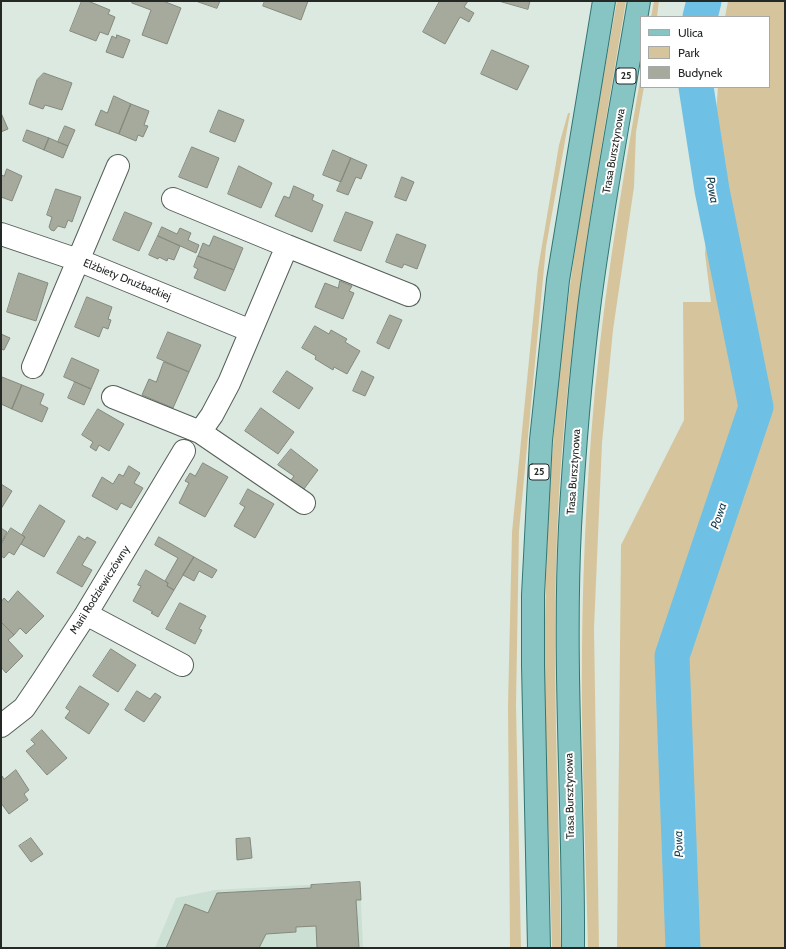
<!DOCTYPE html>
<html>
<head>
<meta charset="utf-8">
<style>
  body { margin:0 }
  #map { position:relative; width:786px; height:949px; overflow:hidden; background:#dce9e0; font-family:Cabin,sans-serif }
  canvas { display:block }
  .frame { position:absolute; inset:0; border:2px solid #242926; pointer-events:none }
  .legend { position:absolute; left:640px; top:16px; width:130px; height:72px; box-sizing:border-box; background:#fff; border:1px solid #a7a9a8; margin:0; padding:5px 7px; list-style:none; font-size:12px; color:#242926 }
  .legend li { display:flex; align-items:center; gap:8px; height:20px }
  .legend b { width:20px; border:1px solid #a7a9a8 }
</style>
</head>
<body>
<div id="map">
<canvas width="786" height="949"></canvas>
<div class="frame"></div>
<ul class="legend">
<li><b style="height:5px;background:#86c5c4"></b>Ulica</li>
<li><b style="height:11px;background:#d6c59c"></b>Park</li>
<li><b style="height:11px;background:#a5aa9d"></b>Budynek</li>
</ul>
</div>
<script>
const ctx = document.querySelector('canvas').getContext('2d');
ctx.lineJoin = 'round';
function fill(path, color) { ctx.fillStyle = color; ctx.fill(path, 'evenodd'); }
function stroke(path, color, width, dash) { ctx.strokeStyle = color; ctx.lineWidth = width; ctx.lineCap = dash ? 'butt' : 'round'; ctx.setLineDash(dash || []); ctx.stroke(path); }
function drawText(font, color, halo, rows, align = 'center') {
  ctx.font = font + ' Cabin,sans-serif'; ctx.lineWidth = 4; ctx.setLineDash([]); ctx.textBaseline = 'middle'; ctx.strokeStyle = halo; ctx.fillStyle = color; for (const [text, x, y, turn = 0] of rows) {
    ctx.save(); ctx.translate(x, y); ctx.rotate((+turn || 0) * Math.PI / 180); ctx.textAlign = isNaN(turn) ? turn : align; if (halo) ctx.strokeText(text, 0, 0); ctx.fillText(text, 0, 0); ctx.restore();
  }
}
fill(new Path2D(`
  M360,882L363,948H155L176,898L215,890Z`), '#cbdfd2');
fill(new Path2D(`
  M617,1H626C597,172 567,339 558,513C551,658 559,803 561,948H552C549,824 542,699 546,575C549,500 553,425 562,351C575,233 596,117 617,1Z
  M654,1H659L657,17H651Z
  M728,1H785V948H617L621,545L684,420L683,302H711L705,254L718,87H769V17H725Z
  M641,75V87H644L636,132L634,187L613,330L602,443L594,628L599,948H588C586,870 583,792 582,715C581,624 584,528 591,437C600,316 620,195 641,75Z
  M568,113H570L546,247L519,531L516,705L521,948H510L508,705L512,532L538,269L559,145Z`), '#d6c59c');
stroke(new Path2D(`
  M700,17L704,1
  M683,948L672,656L756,407L712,190L696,87`), '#6ec1e5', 35);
const building = new Path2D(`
  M82,1H88L110,10L108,14L115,17L108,35L100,32L96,41L70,31Z
  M133,1H163L181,8L167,44L142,35L151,10L132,3Z
  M196,1H220L217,8Z
  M265,1H308L301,20L263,6Z
  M440,1H468L464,7L474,13L469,22L460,17L445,44L423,32Z
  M499,1H530L528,9Z
  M117,35L130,40L123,58L106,52L112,36L116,38Z
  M492,50L529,66L517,90L481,74Z
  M44,73L72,83L62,110L45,105L43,109L29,104L37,80Z
  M114,96L131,104L119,134L95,125L101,110L107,113Z
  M131,104L149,111L144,125L148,126L143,137L138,135L136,141L119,134Z
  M219,110L244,120L235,142L210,132Z
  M1,113L8,129L1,132Z
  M65,126L75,130L68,146L58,142Z
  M27,130L49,138L44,150L23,141Z
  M49,138L68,146L63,158L44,150Z
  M192,147L219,158L207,188L179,177Z
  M333,150L351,158L341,182L323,175Z
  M351,158L367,165L361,179L356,177L348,195L337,191Z
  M239,166L272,183L261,208L228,194Z
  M7,169L22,176L12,201L1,197V175L4,176Z
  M402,177L414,182L406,201L395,197Z
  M294,186L314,195L312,200L323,205L312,232L275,216L284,196L289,198Z
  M56,189L81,197L72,222L68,220L65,228L58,226L54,231L51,230L49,227L52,217L47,215Z
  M125,212L152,223L139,251L113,240Z
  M346,212L373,222L361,251L334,241Z
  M162,227L177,234L180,228L191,233L188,240L199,245L196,253L158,236Z
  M397,234L426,245L417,269L404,264L402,268L386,262Z
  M158,236L180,246L174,260L168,258L167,261L159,257L158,259L149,255Z
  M214,236L243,248L234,270L198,256L203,243L209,246Z
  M198,256L234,270L225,291L194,278L198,269L194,267Z
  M19,273L48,283L36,321L7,312Z
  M340,281L352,286L349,291L354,293L343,319L315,307L325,283L338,288Z
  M87,297L112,307L108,319L111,320L108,329L103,327L99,337L75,327Z
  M390,315L402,320L389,349L377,343Z
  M315,326L329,334L331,330L347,339L345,342L360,351L347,374L334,367L333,370L315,359L316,356L302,348Z
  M168,332L201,345L189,372L157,358Z
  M1,334L10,338L4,350L1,349Z
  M72,358L99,370L91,389L64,377Z
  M164,362L189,372L173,408L142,395L149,379L156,382Z
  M287,371L313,388L299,409L273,392Z
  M362,371L374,377L365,396L353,391Z
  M2,377L22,385L12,409L1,404Z
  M75,382L91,389L84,405L68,398Z
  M22,385L44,394L40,404L48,408L42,422L12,409Z
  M261,408L294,432L278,454L245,431Z
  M98,409L124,424L109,451L99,445L96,451L90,447L93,442L82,435Z
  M291,449L318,470L301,493L289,483L294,476L278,465Z
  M203,463L228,477L205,517L179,503L189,483L185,481L190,473L195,476Z
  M129,466L140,473L134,483L143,488L131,508L121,503L117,510L92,496L102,477L113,484L119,474L123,476Z
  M1,484L12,491L1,509Z
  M248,489L274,504L255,538L234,526L245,507L240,504Z
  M40,505L65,521L44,557L21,544L25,537L22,535Z
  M1,528L7,532L1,543Z
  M11,528L25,537L14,555L9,552L4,558L1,556V545Z
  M79,536L85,540L87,537L96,542L82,565L92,570L82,587L57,573Z
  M159,537L194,557L174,590L167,586L168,583L165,581L178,558L155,545Z
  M194,557L217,570L212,578L199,571L194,581L183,575Z
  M146,570L168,583L167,586L174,590L158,617L151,613L153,612L133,601L141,586L138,585Z
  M18,591L44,616L26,634L20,628L14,635L1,622V602L4,598L8,602Z
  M180,603L206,616L199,629L202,630L195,644L166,629Z
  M1,622L14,635L8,640L23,656L6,673L1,667Z
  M111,649L136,665L118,692L93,676Z
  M80,686L109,704L89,734L65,718L70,711L66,708Z
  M137,691L150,699L155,693L161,697L144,722L125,710Z
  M42,730L67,758L47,775L26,751L35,744L31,740Z
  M16,770L29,790L24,794L28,800L9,814L1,803V777L2,776L4,779Z
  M31,838L43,854L31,862L19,846Z
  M250,838L252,858L237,860L236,839Z
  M360,882L361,900H356L359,948H317L316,926L296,927V932L266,934L259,948H166L185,904L208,913L217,893L311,888V885Z`);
fill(building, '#a5aa9d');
stroke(building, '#85897e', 1);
const minor = new Path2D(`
  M173,199L287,246
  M1,234L78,260L251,331
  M33,367L118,166
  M113,397L200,432L304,503
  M200,432L212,415L229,383L287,246L409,295
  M86,614L182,665
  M1,726L24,708L43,680L86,614L184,451`);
const major = new Path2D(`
  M539,948L533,665V595L541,440L558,280L604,1
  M573,948C574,808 563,667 570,527C574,454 580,381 589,308C602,205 622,103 639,1`);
stroke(minor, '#545f58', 24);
stroke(major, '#307673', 24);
stroke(minor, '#fff', 22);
stroke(major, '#86c5c4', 22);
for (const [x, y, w] of [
  [626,76,20],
  [539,472,20]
]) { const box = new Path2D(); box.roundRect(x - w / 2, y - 8, w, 16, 3); ctx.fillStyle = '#fff'; ctx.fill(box); stroke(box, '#242926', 1); }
drawText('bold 10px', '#242926', null, [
  ["25",626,76],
  ["25",539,472]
]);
drawText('11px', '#242926', '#fff', [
  ["Trasa Bursztynowa",614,151,-80],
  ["Elżbiety Drużbackiej",127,280,22],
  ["Trasa Bursztynowa",574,472,-86],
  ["Marii Rodziewiczówny",100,590,-58],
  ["Trasa Bursztynowa",570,796,-91]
]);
drawText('italic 12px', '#1b4050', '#fff', [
  ["Powa",712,190,80],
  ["Powa",719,516,-71],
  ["Powa",679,844,-92]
]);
</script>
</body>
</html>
